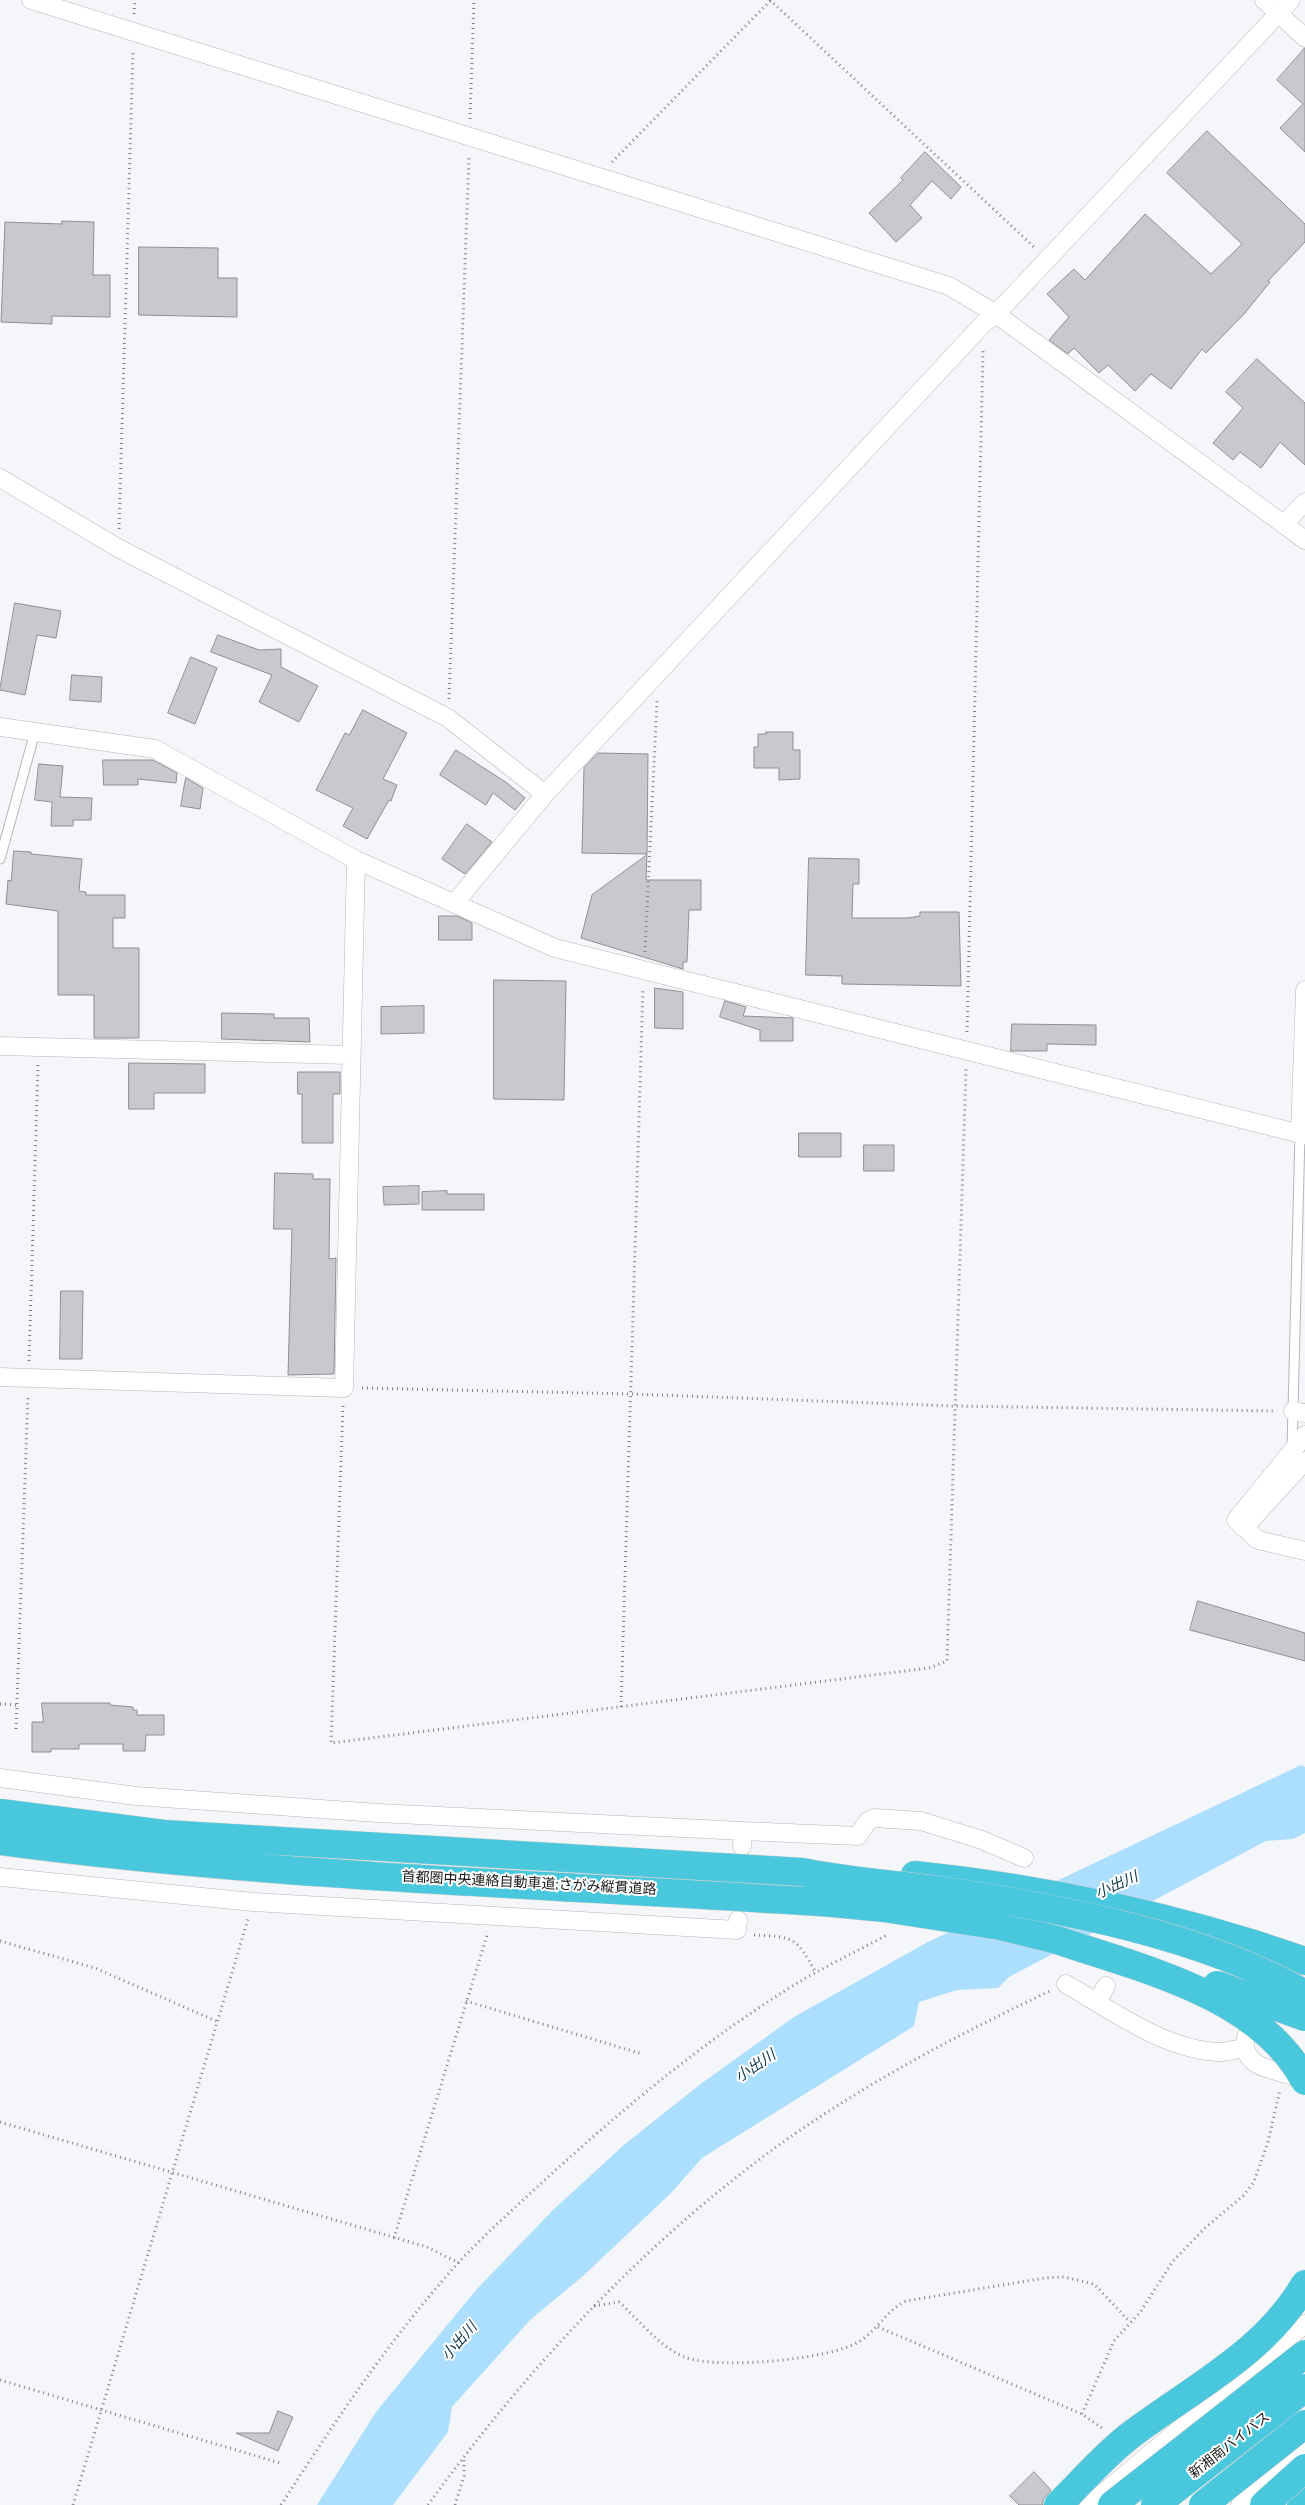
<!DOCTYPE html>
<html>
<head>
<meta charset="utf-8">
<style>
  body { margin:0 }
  canvas { display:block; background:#f5f6f9 }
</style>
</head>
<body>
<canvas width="1305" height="2505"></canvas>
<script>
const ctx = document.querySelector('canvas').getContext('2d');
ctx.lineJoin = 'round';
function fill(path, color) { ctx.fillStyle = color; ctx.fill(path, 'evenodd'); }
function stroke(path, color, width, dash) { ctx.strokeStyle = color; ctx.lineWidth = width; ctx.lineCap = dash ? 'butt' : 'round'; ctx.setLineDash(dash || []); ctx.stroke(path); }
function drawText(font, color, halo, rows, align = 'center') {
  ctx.font = font + ' "Nunito Sans","Noto Sans JP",sans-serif'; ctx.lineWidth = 4; ctx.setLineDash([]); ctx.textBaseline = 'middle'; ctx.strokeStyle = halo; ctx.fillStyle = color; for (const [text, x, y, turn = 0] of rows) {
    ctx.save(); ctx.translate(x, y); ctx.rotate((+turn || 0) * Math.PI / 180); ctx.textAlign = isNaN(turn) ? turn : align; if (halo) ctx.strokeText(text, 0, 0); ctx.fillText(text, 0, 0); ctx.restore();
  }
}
fill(new Path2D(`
  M1301,1765L1305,1767V1833L1293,1839L1266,1841L1009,1977L998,1988L957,1990L919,2002L914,2026L702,2158L671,2193L583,2276L530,2320L452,2407L448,2432L393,2505H317L376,2412L476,2290L553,2210L625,2144L702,2083L794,2017L926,1943Z`), '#acdefd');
const building = new Path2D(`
  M1305,48V152L1280,128L1303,104L1277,80Z
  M1207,131L1305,224V242L1268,281L1270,282L1244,314L1206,353L1202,349L1171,389L1151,374L1135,391L1108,365L1099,373L1074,348L1068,354L1049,340L1069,317L1047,294L1074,269L1085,280L1145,214L1211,274L1242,244L1167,173Z
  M925,152L961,187L951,199L932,181L910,205L922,218L896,242L869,213L903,180L901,178Z
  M62,221L94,222L93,275H110V317L52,316V324L1,322L5,222L62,224Z
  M139,247L218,248V278H237V317L139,315Z
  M1257,359L1305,403V465L1280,442L1261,468L1240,452L1233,460L1213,443L1243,408L1226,392Z
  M15,603L61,611L56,638L37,635L25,695L0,690Z
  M218,635L259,650L281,649V667L318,686L299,722L259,702L272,675L211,652Z
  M191,657L217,668L195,724L168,713Z
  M72,675L102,677L101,702L70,700Z
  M363,710L407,733L383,779L397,785L391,801L389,800L367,839L343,826L353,808L316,790L345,733L349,735Z
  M766,732H793V750H800V779L779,780V768H754V747H758V734H766Z
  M456,750L507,783L525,798L515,810L493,793L486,805L440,775Z
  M598,753L648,754L647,854L582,853L584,768Z
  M103,760H153L177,773L176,783L138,779V785H104Z
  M39,764L63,766L60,797L92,798L91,820H73V826H51L52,802L35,800Z
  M186,778L203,788L200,809L181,806Z
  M467,824L492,842L465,874L442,859Z
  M14,851L31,852V854L82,859L79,891L86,892V895H125V918H113V948H139V1038H94V995H58V911L6,904L8,880L11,881Z
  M647,855L646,880H701V910H689L687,962H683V969L581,938L592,895Z
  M809,858L859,859V884H853L852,918H908L920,916V912H959L961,986L842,984V976L806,975Z
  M439,916H457L472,923V940H439Z
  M494,980L566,981L564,1100L494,1099Z
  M655,988L683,992V1029L655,1028Z
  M725,1001L746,1007L743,1016L793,1018V1041H760V1030L720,1017Z
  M424,1006V1033L381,1034V1007Z
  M222,1013L274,1014V1018H309L310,1042L222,1039Z
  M1012,1024L1096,1025V1045L1047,1044V1051H1011Z
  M129,1063L205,1064V1093H154V1109H129Z
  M298,1072H340V1094H333V1143H302V1094H298Z
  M799,1133H841V1157H799Z
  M864,1145H894V1171H864Z
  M275,1173L313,1174V1179H330L329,1259L336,1258L334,1374L288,1375L292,1229H274Z
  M419,1186V1204L384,1205L383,1187Z
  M447,1191V1194H484V1210H422V1192Z
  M61,1291H83L82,1359H60Z
  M1198,1601L1305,1633V1661L1190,1630Z
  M42,1703H110V1705L133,1707V1710H137V1715H164V1735H146L145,1751H123V1744H79V1749H51V1752H32V1722H43Z
  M278,2411L293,2417L278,2451L236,2433H269Z
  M1034,2472L1051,2490L1043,2500V2505H1019L1010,2496Z`);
fill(building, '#c8c9cd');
stroke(building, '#8e8f92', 1);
const lane = new Path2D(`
  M0,859L35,732
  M1292,1449L1300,1133`);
const street = new Path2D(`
  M31,0L949,286L996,314L1305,540
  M1264,0L1305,38
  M0,478L118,548L448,718L545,794
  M1284,524L1305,502
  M0,727L155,749L356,860L555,948L1305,1135
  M454,904L545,794L984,323L996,314L1291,0
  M0,1046L350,1055
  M1300,1133L1305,990
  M0,1377L344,1388L356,860
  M1293,1411L1305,1413
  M1305,1435L1236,1520L1258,1540L1305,1551
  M1244,1528L1305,1461
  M0,1778L136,1796L378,1813L743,1831L742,1846
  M743,1831L858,1836L868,1821L875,1818L921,1821L982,1840L1024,1858
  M0,1877L253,1902L737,1930L738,1920
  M1066,1984C1113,2011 1163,2049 1218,2052C1227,2052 1236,2049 1245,2048
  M1097,2002L1106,1986
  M1246,2037C1239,2074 1284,2067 1305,2082
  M1228,2436L1264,2483
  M1089,2505L1305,2324
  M1240,2505L1305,2448`);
const highway = new Path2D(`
  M915,1875C1048,1889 1179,1917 1305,1961
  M1000,1926L1057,1940
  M1301,2505L1305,2501`);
stroke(lane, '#b5b6b9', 11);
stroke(street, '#b5b6b9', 19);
stroke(highway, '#d1d1d1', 29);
stroke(new Path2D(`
  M770,0L1034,247
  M134,14L135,0
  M470,119L474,0
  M612,162L771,0
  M119,529L133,51
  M449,699L469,156
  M645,952L657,701
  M967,1032L983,351
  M29,1361L38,1065
  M362,1388L631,1394L954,1406L1275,1411
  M343,1406L331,1743L929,1668L947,1661L966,1069
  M0,1704L17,1705
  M621,1707L643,988
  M16,1729L28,1395
  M754,1935C795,1937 796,1937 816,1973
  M0,1941L95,1968L216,2021
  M466,2001L642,2054
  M0,2122L427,2247L459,2263
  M394,2238L488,1932
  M594,2306L619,2302C639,2320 661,2349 687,2358C720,2369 831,2360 860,2341C878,2329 887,2310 906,2301L1045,2278L1064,2277L1094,2284L1130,2322
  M878,2327L1082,2414L1102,2428
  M0,2380L280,2463
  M1082,2414L1114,2341L1141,2311L1173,2261L1205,2228L1243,2196L1254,2182L1268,2142L1280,2090
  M73,2505L248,1919
  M281,2505C335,2421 392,2336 459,2262C487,2232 518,2205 548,2177C626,2106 709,2037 799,1982C828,1965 859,1950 889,1934
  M428,2505C528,2367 647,2239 786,2140C868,2082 959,2034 1050,1991
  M455,2505L464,2476V2457`), '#818183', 3, [1, 4]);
stroke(lane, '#fff', 9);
stroke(street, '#fff', 18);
stroke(highway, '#48c7dd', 28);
const highwayBridge = new Path2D(`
  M0,1813L164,1834L802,1872C846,1881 891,1884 936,1890C1055,1907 1201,1934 1305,1994
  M0,1841C276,1878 555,1884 833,1903L884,1908L1000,1926
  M1057,1940C1142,1969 1260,1995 1305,2081
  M1217,1985L1305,2017
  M1058,2505C1082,2482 1105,2454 1132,2434C1193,2388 1265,2353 1305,2284
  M1112,2505L1305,2354
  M1155,2505L1305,2388
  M1203,2505L1305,2424
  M1264,2505L1305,2468`);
stroke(highwayBridge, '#d1d1d1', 29, []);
stroke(highwayBridge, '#48c7dd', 28);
drawText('14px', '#181819', '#fff', [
  ["首都圏中央連絡自動車道;さがみ縦貫道路",529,1884,3],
  ["新湘南バイパス",1230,2446,-38]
]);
drawText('italic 15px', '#0e374c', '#fff', [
  ["小出川",1117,1886,-24],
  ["小出川",756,2067,-34],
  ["小出川",460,2342,-49]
]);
</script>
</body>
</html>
